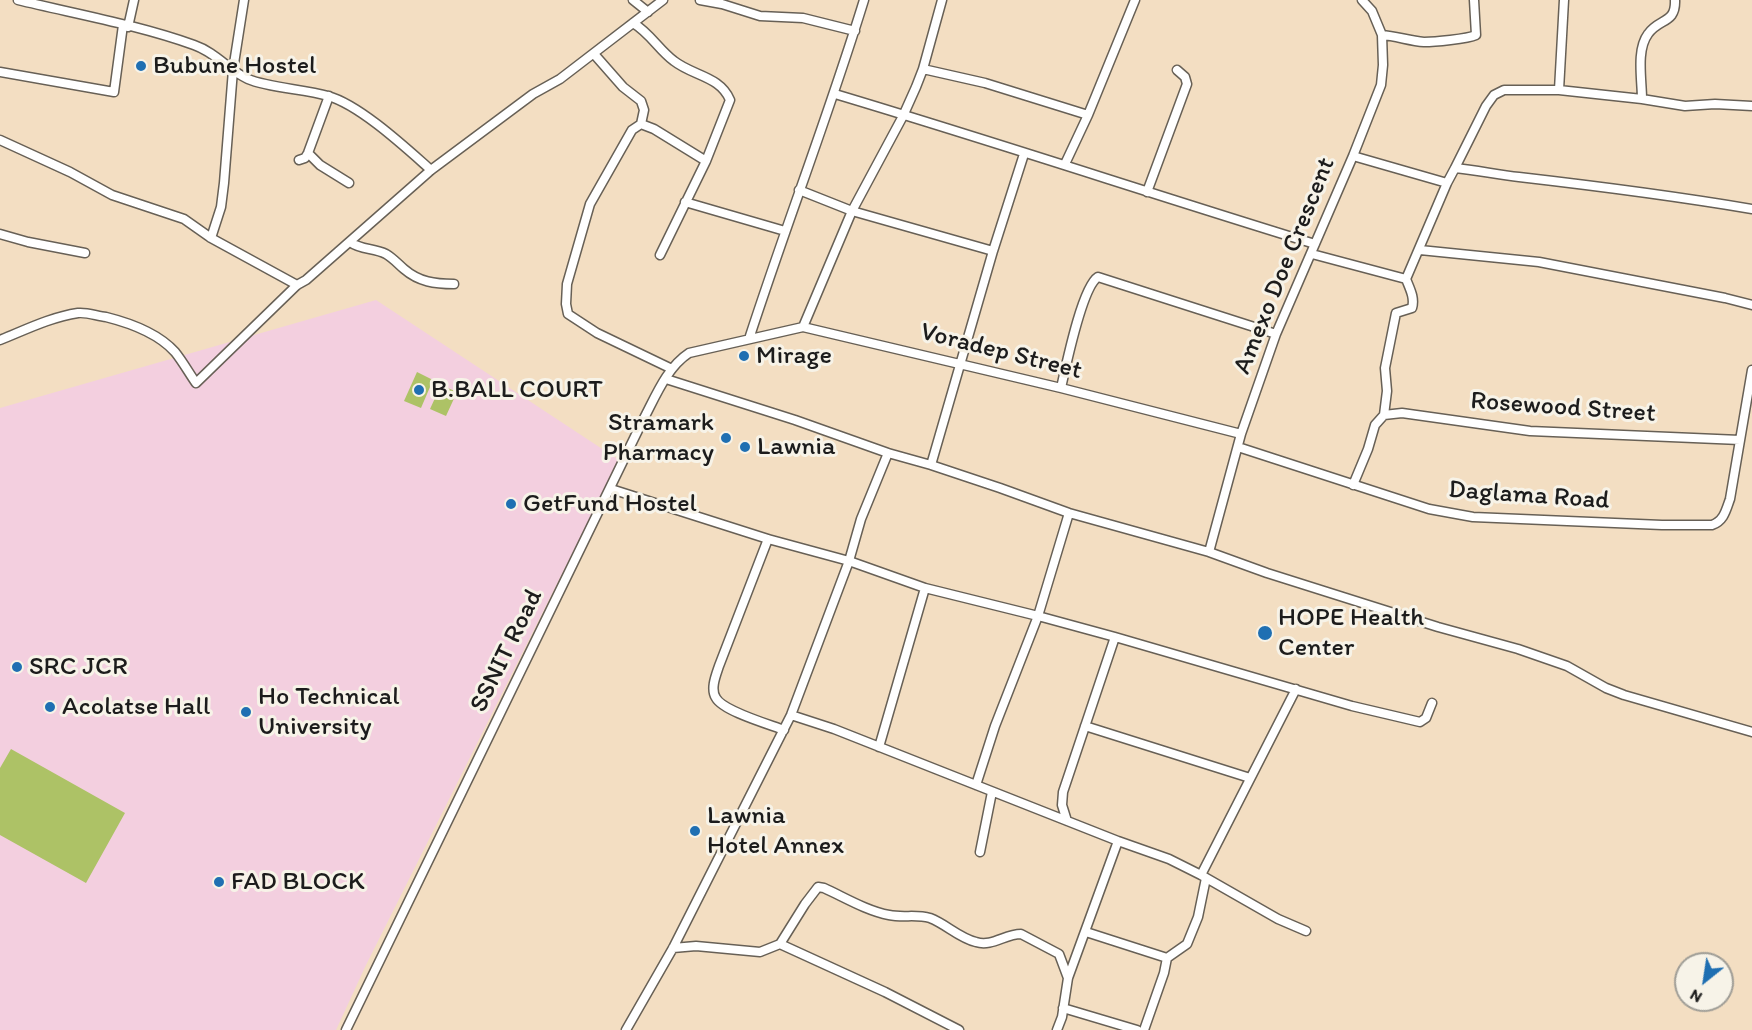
<!DOCTYPE html>
<html>
<head>
<meta charset="utf-8">
<style>
  body { margin:0 }
  #map { position:relative; width:1752px; height:1030px; overflow:hidden; background:#f3dec2; font-family:Itim,sans-serif }
  canvas { display:block }
  .north { position:absolute; left:1674px; top:952px; width:60px; height:60px; box-sizing:border-box; background:#f7f3e8; border:2px solid #9f9d96; border-radius:50%; rotate:210deg; font-size:16px; font-weight:700; line-height:24px; text-align:center; color:#1c1c1c }
  .north::after { content:''; display:block; margin:auto; width:21px; height:27px; background:#1f6fb2; clip-path:polygon(50% 0,100% 100%,50% 72%,0 100%) }
</style>
</head>
<body>
<div id="map">
<canvas width="1752" height="1030"></canvas>
<div class="north">N</div>
</div>
<script>
const ctx = document.querySelector('canvas').getContext('2d');
ctx.lineJoin = 'round';
function fill(path, color) { ctx.fillStyle = color; ctx.fill(path, 'evenodd'); }
function stroke(path, color, width, dash) { ctx.strokeStyle = color; ctx.lineWidth = width; ctx.lineCap = dash ? 'butt' : 'round'; ctx.setLineDash(dash || []); ctx.stroke(path); }
function drawText(font, color, halo, rows, align = 'center') {
  ctx.font = font + ' Itim,sans-serif'; ctx.lineWidth = 6; ctx.setLineDash([]); ctx.textBaseline = 'middle'; ctx.strokeStyle = halo; ctx.fillStyle = color; for (const [text, x, y, turn = 0] of rows) {
    ctx.save(); ctx.translate(x, y); ctx.rotate((+turn || 0) * Math.PI / 180); ctx.textAlign = isNaN(turn) ? turn : align; if (halo) ctx.strokeText(text, 0, 0); ctx.fillText(text, 0, 0); ctx.restore();
  }
}
fill(new Path2D(`
  M376,300L619,460L366,965L336,1030H0V408Z`), '#f3cfdf');
fill(new Path2D(`
  M417,372L433,380L421,408L404,401Z
  M441,385L457,392L446,416L430,409Z
  M11,749L125,813L86,883L0,835V768Z`), '#adc266');
const minor = new Path2D(`
  M18,0C76,14 138,25 194,45C217,53 228,70 248,79C269,88 305,89 328,96C360,105 406,148 431,170
  M633,0L648,12
  M700,0L722,4L760,16L803,18L855,31
  M633,23C650,33 659,50 674,61C693,76 720,76 730,100L706,161L660,255
  M128,27L134,0
  M1382,35C1396,36 1410,41 1424,42C1434,42 1467,39 1476,35L1474,0
  M594,54L623,87L641,101L644,110L641,124L654,129L706,161
  M923,69L985,83L1088,115
  M0,72L114,92L123,25
  M1559,90L1564,0
  M835,94C996,142 1155,195 1315,244
  M1642,99C1642,80 1636,50 1648,34C1659,18 1676,24 1675,0
  M641,124L632,130L590,204L567,284L566,304L568,314L597,333L672,369
  M0,140L70,172L112,195L184,219L211,238L297,285
  M308,153L320,165L349,183
  M299,160L305,158L308,153L329,96
  M1065,164L1088,115L1135,0
  M1455,168L1486,106L1494,95L1504,90H1559L1642,99L1685,106L1715,104L1752,106
  M1447,183L1455,168C1477,170 1498,175 1519,177C1597,186 1675,196 1752,209
  M799,190L852,211L993,251
  M1147,192L1187,84L1185,77L1177,70
  M685,202L785,231
  M0,234L28,242L85,253
  M211,238L221,207L224,183L233,70L244,0
  M350,242C361,250 374,248 386,254C393,258 398,264 404,269C419,282 435,284 454,284
  M1420,250L1539,262L1725,298L1752,305
  M1312,254L1406,279
  M803,327L852,211L903,116L916,87L923,69L942,0
  M749,339C786,225 829,114 864,0
  M0,340C25,330 51,317 78,313C87,312 97,316 106,317C130,323 158,333 175,352C183,362 189,373 196,383L297,285L306,280L431,170L533,94L560,79L663,0
  M666,379L795,420L888,453L931,465L1000,488L1069,513L1209,552L1267,573L1438,627L1518,649L1567,666L1606,688L1624,695L1752,732
  M1061,388C1066,366 1082,287 1098,277L1276,334
  M1384,415L1402,413L1530,431L1740,440
  M1238,447L1429,509L1473,517L1662,525H1712C1724,521 1726,510 1730,499L1752,370
  M931,465L993,251L1024,154
  M1353,485L1368,449L1375,425L1384,415L1387,391L1385,368L1396,313L1412,308C1415,298 1410,289 1406,279L1447,183L1353,156
  M611,489L768,539L849,561L925,588L1038,616L1069,513
  M768,539L719,666C716,675 710,689 716,698C723,711 768,724 784,730
  M1209,552L1241,434L1276,334L1353,156L1381,85L1383,65L1382,35L1372,11L1362,0
  M791,715L834,729L1118,841L1169,859L1201,875L1278,919L1306,931
  M1085,726L1250,778
  M879,747L925,588
  M976,785L995,726L1038,616L1115,637L1352,706L1420,722L1426,718L1432,703
  M1067,821L1062,805L1063,792L1115,637
  M980,852L992,792
  M1201,875L1296,689
  M1086,932L1167,958L1187,944L1198,917L1206,878
  M780,944L885,992L959,1030
  M673,948L696,946L760,952L780,944L805,904L818,887L824,888C844,897 867,911 889,915C903,918 916,914 930,918C946,924 959,938 976,942C992,947 1005,934 1021,934L1059,954L1068,978
  M1063,1008L1137,1030
  M346,1030L642,422C655,398 666,368 689,353L803,327L1061,388L1241,434
  M626,1030L673,948L791,715L849,561L861,519L888,453
  M1057,1030L1062,1017L1068,978L1118,841
  M1144,1030L1164,973L1167,958`);
stroke(minor, '#676056', 11);
stroke(minor, '#fff', 8);
for (const [x, y, r, color] of [
  [141,66,6,"#1f6fb2"],
  [744,356,6,"#1f6fb2"],
  [419,390,6,"#1f6fb2"],
  [726,438,6,"#1f6fb2"],
  [745,447,6,"#1f6fb2"],
  [511,504,6,"#1f6fb2"],
  [1265,633,8,"#1f6fb2"],
  [17,667,6,"#1f6fb2"],
  [50,707,6,"#1f6fb2"],
  [246,712,6,"#1f6fb2"],
  [695,831,6,"#1f6fb2"],
  [219,882,6,"#1f6fb2"]
]) { const dot = new Path2D(); dot.arc(x, y, r, 0, 2 * Math.PI); ctx.fillStyle = color; ctx.fill(dot); stroke(dot, '#f7f3e8', 2); }
drawText('26px', '#1c1c1c', '#f7f3e8', [
  ["Bubune Hostel",153,66],
  ["Mirage",756,356],
  ["B.BALL COURT",431,390],
  ["Stramark",714,423,"right"],
  ["Pharmacy",714,453,"right"],
  ["Lawnia",757,447],
  ["GetFund Hostel",523,504],
  ["HOPE Health",1278,618],
  ["Center",1278,648],
  ["SRC JCR",29,667],
  ["Ho Technical",258,697],
  ["University",258,727],
  ["Acolatse Hall",62,707],
  ["Lawnia",707,816],
  ["Hotel Annex",707,846],
  ["FAD BLOCK",231,882]
], 'left');
drawText('26px', '#1c1c1c', '#f7f3e8', [
  ["Amexo Doe Crescent",1285,266,-68],
  ["Voradep Street",1001,352,14],
  ["Rosewood Street",1563,408,4],
  ["Daglama Road",1529,496,4],
  ["SSNIT Road",507,651,-64]
]);
</script>
</body>
</html>
